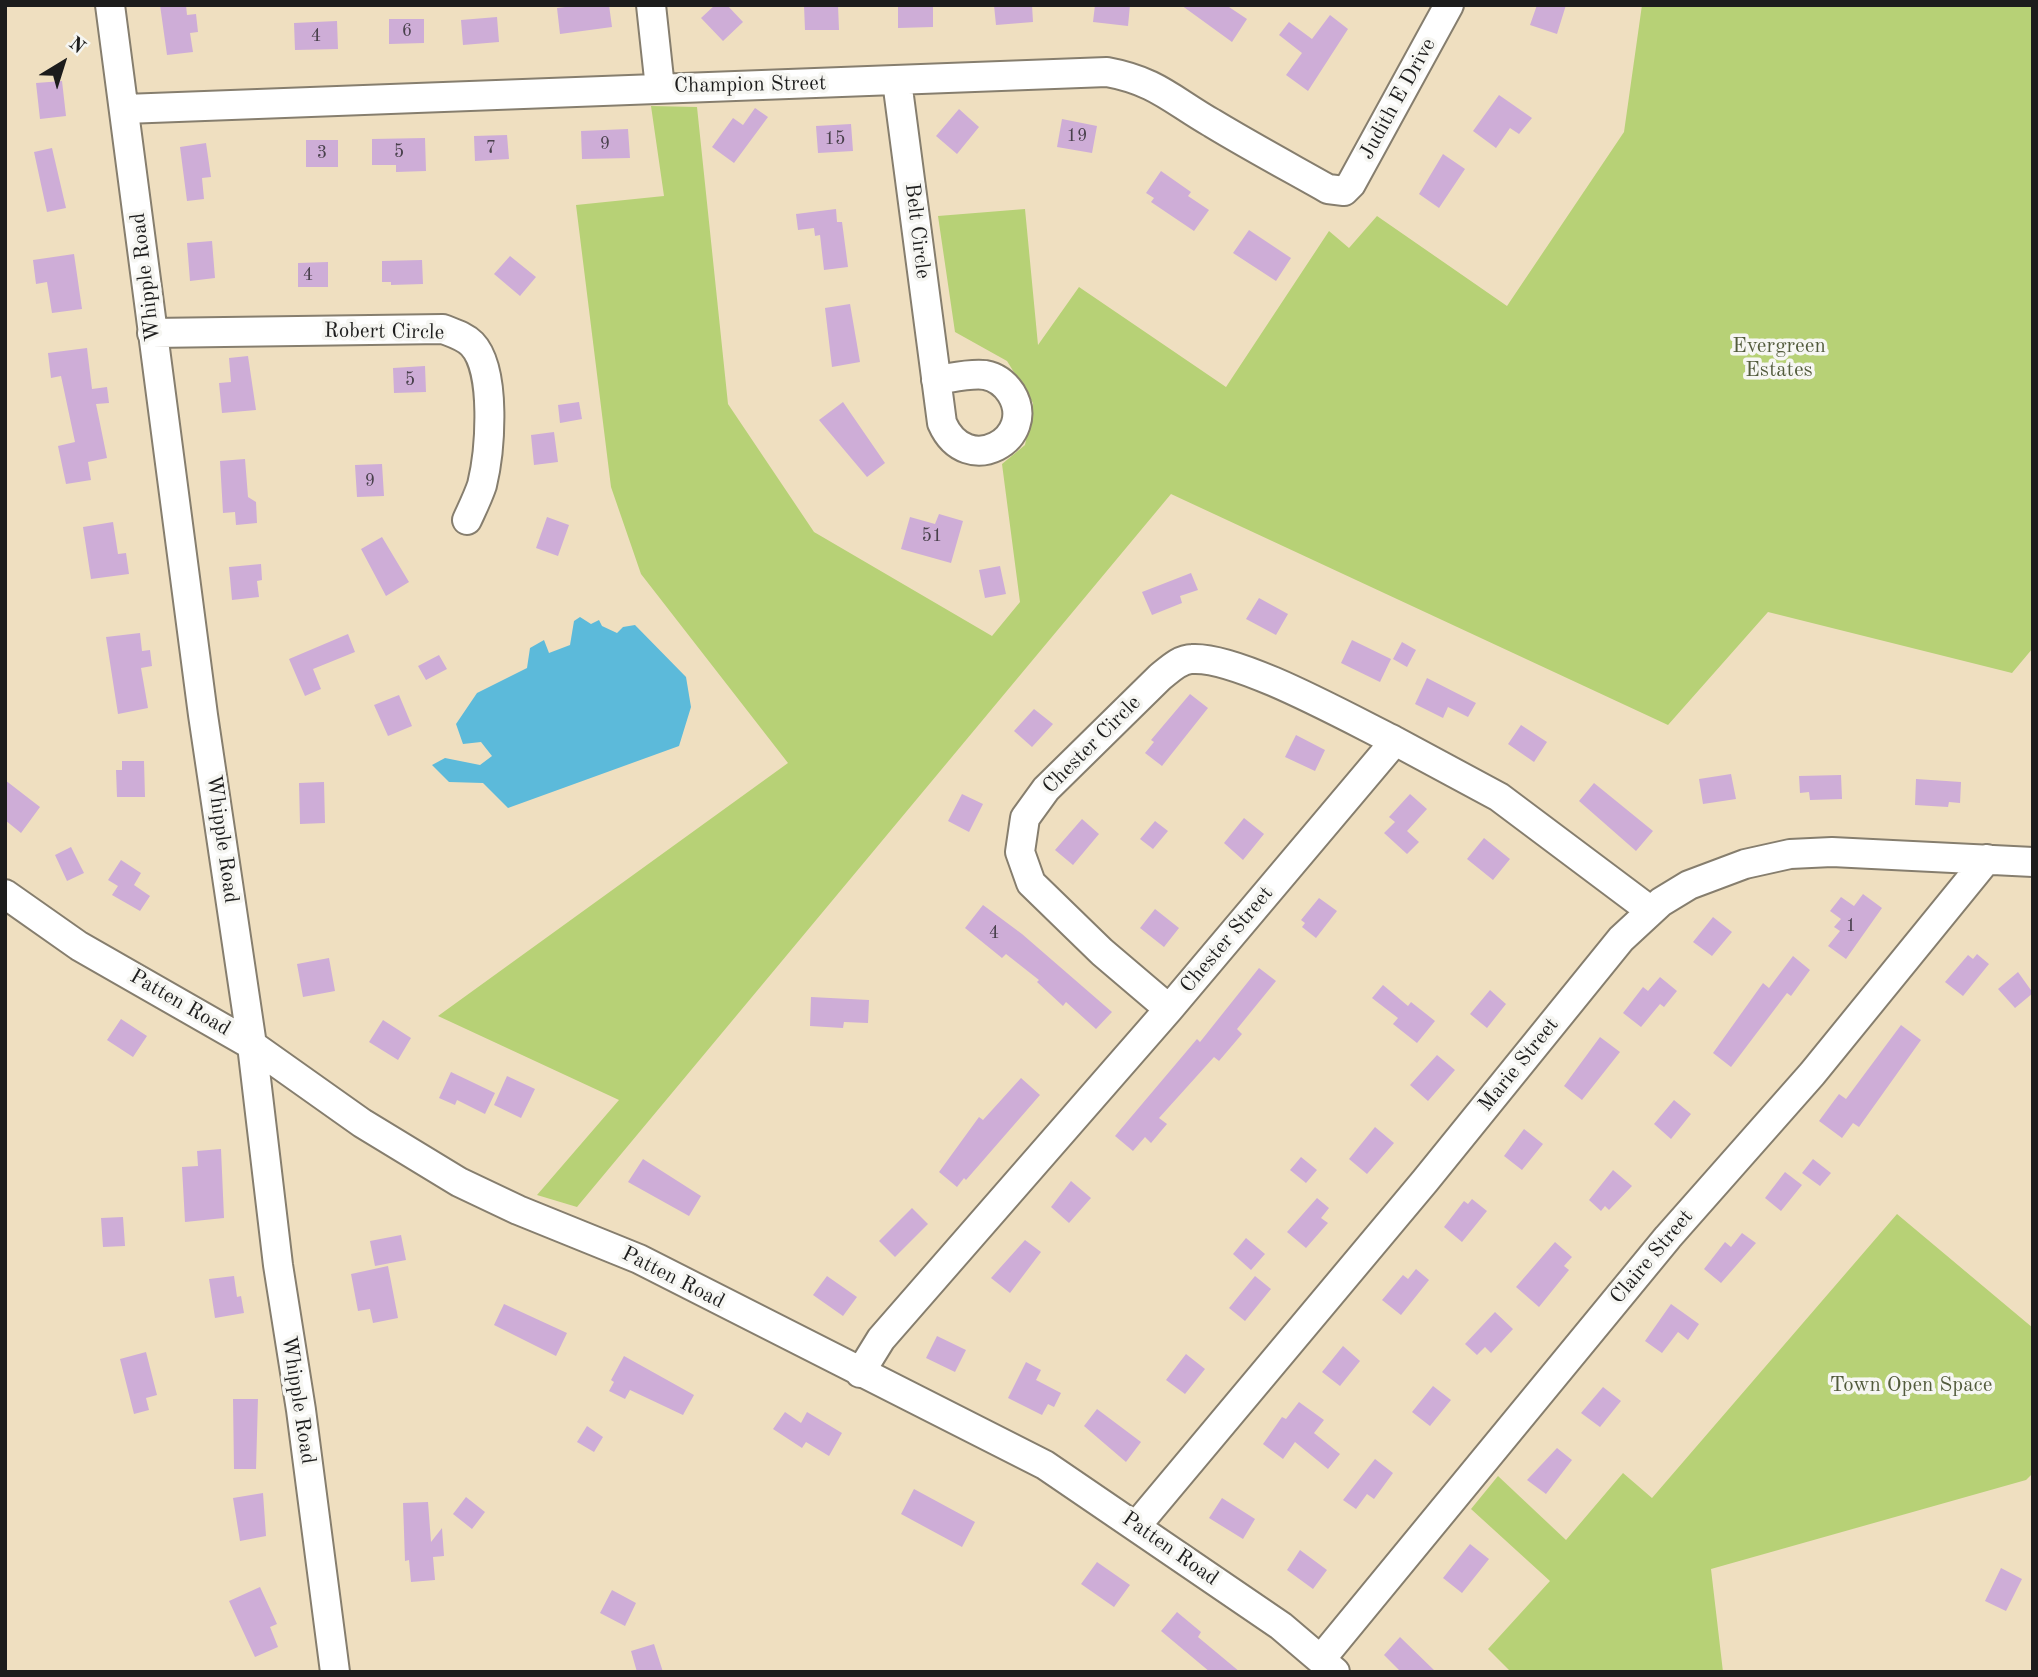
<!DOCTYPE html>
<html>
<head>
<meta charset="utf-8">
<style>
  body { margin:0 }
  #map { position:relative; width:2038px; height:1677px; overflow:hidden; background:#efdfc0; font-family:"Old Standard TT",serif }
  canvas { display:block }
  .frame { position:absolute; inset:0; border:7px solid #1c1c1c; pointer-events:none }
  .north { position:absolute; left:28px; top:28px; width:70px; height:70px; -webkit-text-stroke:5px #f6f6f2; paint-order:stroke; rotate:38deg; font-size:19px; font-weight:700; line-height:28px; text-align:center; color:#1c1c1c }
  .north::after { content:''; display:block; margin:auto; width:24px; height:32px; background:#1c1c1c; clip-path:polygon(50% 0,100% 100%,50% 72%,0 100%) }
</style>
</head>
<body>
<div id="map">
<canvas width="2038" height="1677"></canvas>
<div class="frame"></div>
<div class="north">N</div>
</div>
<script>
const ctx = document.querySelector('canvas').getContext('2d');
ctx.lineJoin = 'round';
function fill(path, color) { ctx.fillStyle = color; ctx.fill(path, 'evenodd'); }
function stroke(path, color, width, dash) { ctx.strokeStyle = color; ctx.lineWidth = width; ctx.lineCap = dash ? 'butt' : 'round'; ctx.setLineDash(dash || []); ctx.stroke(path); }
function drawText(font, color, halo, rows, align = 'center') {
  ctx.font = font + ' "Old Standard TT",serif'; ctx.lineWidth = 7; ctx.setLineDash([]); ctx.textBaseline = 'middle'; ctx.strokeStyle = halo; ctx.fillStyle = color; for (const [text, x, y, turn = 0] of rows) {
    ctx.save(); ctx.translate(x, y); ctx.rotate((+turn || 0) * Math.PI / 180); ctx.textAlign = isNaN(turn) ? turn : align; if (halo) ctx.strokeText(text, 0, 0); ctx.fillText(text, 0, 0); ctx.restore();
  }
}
fill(new Path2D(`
  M1642,5H2033V648L2012,673L1768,612L1668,725L1171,494L577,1207L537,1195L619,1100L438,1016L788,763L641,574L611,487L576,205L664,196L651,106L697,107L728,404L814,532L992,636L1020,602L1002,464L1025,445L1033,403L1007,361L955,332L938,216L1025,209L1038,345L1079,287L1226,387L1329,231L1349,248L1377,216L1507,306L1624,132Z
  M1897,1214L2033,1328V1473L2026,1480L1711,1569L1723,1672H1511L1488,1649L1550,1581L1471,1509L1498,1476L1566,1540L1623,1473L1652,1498Z`), '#b7d176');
fill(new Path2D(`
  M580,617L591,624L599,620L602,626L617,633L623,627L635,625L686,677L691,707L679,746L508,808L483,783L449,782L432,765L445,758L480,765L492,756L481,742L463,744L456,724L477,693L527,668L530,648L544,640L549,653L570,645L574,621Z`), '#5cbada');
fill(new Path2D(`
  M160,5H186L187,15L196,14L198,32L190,33L193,52L167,55Z
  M582,5H609L612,27L560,34L557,8Z
  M715,5H727L743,22L723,41L701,18Z
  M804,5H838L839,30H805Z
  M898,5H933V27L898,28Z
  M994,5H1032L1033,22L996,25Z
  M1095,5H1130L1128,26L1093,22Z
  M1181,5H1226L1247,19L1232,42Z
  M1537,5H1566L1557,34L1530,25Z
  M1330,15L1348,29L1308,91L1286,75L1302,53L1279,35L1289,22L1312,39Z
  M497,17L499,42L463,45L461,20Z
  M389,19H424V43L389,44Z
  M337,21L338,49L295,50L294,23Z
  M62,81L66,116L40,119L36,83Z
  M1499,95L1532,118L1519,134L1510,128L1496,148L1473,131Z
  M755,108L768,117L734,163L712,147L733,118L743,125Z
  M959,109L979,127L957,154L936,136Z
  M1062,119L1097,126L1092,153L1057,147Z
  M851,124L853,151L818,153L816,126Z
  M628,129L630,158L582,159L581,131Z
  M507,135L509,159L475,161L474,136Z
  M425,138L426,171L396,172V165H372V139Z
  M306,140H338V167H306Z
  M206,143L211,177L202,178L204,199L187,201L180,147Z
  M52,148L66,208L47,212L34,152Z
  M1443,154L1465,169L1439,208L1419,194Z
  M1161,171L1191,192L1188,196L1209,210L1194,231L1151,202L1154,198L1146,193Z
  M836,209L837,222H842L848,267L824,270L820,235L815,236L814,228L798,230L796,214Z
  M1249,230L1291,258L1276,281L1233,253Z
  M212,241L215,278L190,281L187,243Z
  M74,254L82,309L52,313L47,282L36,284L33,260Z
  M510,256L536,277L520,296L494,274Z
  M422,260L423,284L391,285V282H382V261Z
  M328,262V287H298V263Z
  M850,304L860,362L832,367L825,308Z
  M87,348L92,389L107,387L109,403L96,404L107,458L88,462L91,480L66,484L58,446L75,442L61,376L51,378L48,353Z
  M248,356L256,410L222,413L219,383L231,382L229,358Z
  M425,366L426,392L394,393L393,368Z
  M579,402L582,419L560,423L558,405Z
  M843,402L885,463L867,477L819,420Z
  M554,432L558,462L534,465L531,435Z
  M245,459L248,497L256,502L257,523L236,525L235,512L223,513L220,461Z
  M382,464L384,496L357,497L355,465Z
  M939,514L963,521L951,563L901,549L910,517L935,524Z
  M547,517L569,525L558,556L536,548Z
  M113,522L118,554L126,553L129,574L91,579L83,527Z
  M382,537L409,582L386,596L361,549Z
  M261,564L262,580L257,581L259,597L232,600L229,567Z
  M1000,566L1006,594L985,598L979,570Z
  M1191,573L1198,590L1180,596L1182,603L1152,615L1142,592Z
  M1259,598L1288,614L1276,635L1246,619Z
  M140,633L142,651L150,650L152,666L141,668L148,708L118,714L106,637Z
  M348,634L355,652L313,669L321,689L305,696L289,659Z
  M1352,640L1391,659L1380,682L1341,663Z
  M1402,642L1416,650L1407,667L1393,659Z
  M439,655L447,669L426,680L418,666Z
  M1427,678L1476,703L1468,717L1448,707L1443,718L1415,704Z
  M1190,694L1208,708L1162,766L1145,753L1154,742L1151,740Z
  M399,695L412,726L388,736L374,705Z
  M1034,709L1053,724L1032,747L1014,731Z
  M1521,725L1547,742L1534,762L1508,744Z
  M1296,735L1325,750L1315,771L1285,757Z
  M122,761H144L145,797H117L116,770H122Z
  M1731,774L1736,799L1703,804L1699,779Z
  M1841,775L1842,799L1810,800L1809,792L1800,793L1799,776Z
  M1916,779L1961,782L1960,803L1949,802L1948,807L1915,805Z
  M5,780L40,807L21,833L5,820Z
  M324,782L325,823L300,824L299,783Z
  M1594,783L1653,831L1636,851L1579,801Z
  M962,794L983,804L969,832L948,821Z
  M1410,794L1427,809L1407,831L1419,842L1407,854L1384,833L1395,822L1389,817Z
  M1244,818L1264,834L1243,860L1224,843Z
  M1082,819L1099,834L1073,865L1055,850Z
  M1155,821L1168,831L1153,849L1140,839Z
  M1484,838L1510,859L1493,880L1467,859Z
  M71,847L84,873L67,881L55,855Z
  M121,860L141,873L134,885L150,896L140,911L112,895L118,886L108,880Z
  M1863,894L1882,908L1846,959L1828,946L1840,931L1834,927L1841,919L1830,911L1841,897L1854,906Z
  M1319,898L1337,911L1316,938L1302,927L1305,923L1301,920Z
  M983,905L1022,934L1112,1012L1096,1029L1066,1002L1063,1006L1037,982L1039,980L1006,954L1002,958L965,928Z
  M1155,909L1179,928L1164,947L1140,928Z
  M1713,917L1732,932L1712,956L1693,942Z
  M1977,954L1989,964L1963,996L1945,982L1968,955L1973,959Z
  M1793,956L1810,970L1791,996L1787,993L1731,1067L1713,1053L1763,983L1769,988Z
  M329,958L335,991L303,997L297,964Z
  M1259,968L1276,981L1237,1029L1242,1034L1219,1061L1214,1057L1159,1118L1167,1124L1151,1143L1145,1137L1133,1151L1115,1136L1197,1039L1200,1042Z
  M2018,972L2033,993L2015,1008L1998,989Z
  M1660,977L1677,991L1664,1007L1660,1004L1641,1027L1623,1013L1643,987L1648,991Z
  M1383,985L1408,1006L1411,1002L1435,1021L1417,1043L1393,1024L1398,1018L1372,998Z
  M1490,990L1506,1004L1487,1028L1470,1014Z
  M811,997L869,1000L868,1023L844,1022L843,1028L810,1026Z
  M121,1019L147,1036L133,1057L107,1040Z
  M383,1020L411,1038L398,1060L369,1042Z
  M1901,1025L1921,1040L1859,1127L1853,1123L1842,1138L1819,1121L1839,1094L1846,1099Z
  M1600,1037L1620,1052L1582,1100L1564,1086Z
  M1437,1055L1455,1070L1428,1101L1410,1085Z
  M451,1072L495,1093L485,1114L457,1100L455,1105L439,1098Z
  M507,1076L535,1089L521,1118L494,1105Z
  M1021,1078L1040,1095L966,1180L964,1178L957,1187L939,1172L979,1117L983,1120Z
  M1674,1100L1691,1114L1671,1139L1654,1124Z
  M1375,1127L1394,1143L1367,1174L1349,1159Z
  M1524,1129L1543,1144L1522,1170L1504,1156Z
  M221,1149L224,1218L185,1222L182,1167L198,1166L197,1151Z
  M1301,1157L1317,1170L1306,1183L1290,1170Z
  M643,1159L701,1196L689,1216L628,1182Z
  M1813,1159L1831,1173L1820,1186L1802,1173Z
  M1613,1170L1632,1186L1609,1210L1605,1206L1601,1211L1589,1200Z
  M1785,1172L1802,1185L1781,1211L1765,1198Z
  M1071,1181L1091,1198L1069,1223L1051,1207Z
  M1317,1198L1329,1208L1321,1218L1328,1223L1306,1248L1287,1232Z
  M1472,1199L1487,1211L1462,1242L1444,1227L1464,1201L1468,1204Z
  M912,1208L928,1224L895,1257L879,1241Z
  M123,1217L125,1246L103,1247L101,1218Z
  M1742,1233L1756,1243L1721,1283L1704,1269L1725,1242L1731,1247Z
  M401,1235L406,1260L375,1266L370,1241Z
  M1246,1238L1265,1254L1251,1270L1233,1254Z
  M1025,1240L1041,1252L1010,1293L991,1278Z
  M1555,1242L1572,1257L1564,1266L1569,1270L1539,1307L1516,1287Z
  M388,1266L398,1318L373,1323L370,1309L358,1311L351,1274Z
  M1416,1269L1429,1280L1401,1315L1382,1300L1403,1275L1408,1279Z
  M234,1276L237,1297L241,1296L244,1313L215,1318L209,1279Z
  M827,1276L857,1297L843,1316L813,1295Z
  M1255,1276L1271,1289L1245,1321L1229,1308Z
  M504,1304L567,1333L556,1356L494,1325Z
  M1671,1304L1699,1324L1688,1340L1678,1332L1662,1353L1645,1341Z
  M1495,1312L1513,1329L1491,1353L1485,1347L1477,1355L1465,1344Z
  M937,1336L966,1350L955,1372L926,1358Z
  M1343,1346L1360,1361L1340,1386L1322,1372Z
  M146,1352L157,1395L146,1398L149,1410L134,1414L120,1359Z
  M1186,1354L1205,1369L1185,1394L1166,1380Z
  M624,1356L694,1395L683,1415L630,1390L625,1399L609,1391L614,1382L611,1380Z
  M1026,1362L1041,1370L1036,1380L1061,1393L1054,1407L1048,1404L1042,1415L1008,1398Z
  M1433,1386L1451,1400L1430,1426L1412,1412Z
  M1603,1387L1621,1401L1600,1427L1581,1413Z
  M233,1399H258L256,1469H234Z
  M1299,1402L1324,1420L1314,1433L1340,1454L1328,1469L1295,1442L1283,1459L1263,1444L1282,1417L1286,1419Z
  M1097,1409L1141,1442L1126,1462L1084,1426Z
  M785,1412L801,1423L807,1412L842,1433L829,1456L806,1442L802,1448L773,1429Z
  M587,1426L603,1437L594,1452L577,1442Z
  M1557,1448L1572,1460L1546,1494L1527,1480Z
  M1375,1459L1393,1473L1374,1499L1367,1494L1356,1509L1343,1500Z
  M914,1489L975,1522L962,1547L901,1514Z
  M263,1493L266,1536L240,1541L233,1498Z
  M466,1497L485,1512L472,1529L453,1514Z
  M1222,1498L1255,1519L1243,1539L1209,1518Z
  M428,1502L431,1542L442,1528L444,1556L433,1557L435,1580L411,1582L409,1560L405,1561L403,1503Z
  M1470,1544L1489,1559L1462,1593L1443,1578Z
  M1300,1550L1327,1570L1313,1589L1287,1570Z
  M1097,1562L1130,1585L1114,1607L1081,1584Z
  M2001,1568L2022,1579L2006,1611L1985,1601Z
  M260,1587L277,1624L270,1627L278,1647L255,1657L229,1601Z
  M612,1590L636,1603L625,1626L600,1613Z
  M1177,1612L1201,1632L1198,1637L1240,1672H1210L1161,1631Z
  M1400,1637L1436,1672H1401L1384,1655Z
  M654,1644L663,1672H637L631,1651Z`), '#ceadd7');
const minor = new Path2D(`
  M110,5L203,715L252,1045L278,1265L301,1410L335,1672
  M651,5L660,88
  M897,81L942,423C967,480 1039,438 1011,393C1005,384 996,377 985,375C970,373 951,378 936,380
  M125,109L1107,72C1156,81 1172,100 1212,123C1250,146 1289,167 1328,189L1344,191L1351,184L1449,5
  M152,333L443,329C453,333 464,336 472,344C497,370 490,452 482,485C478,497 472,509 467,520
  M5,894L79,946L252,1045L362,1123L459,1182L518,1210L639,1259L1045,1465L1281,1626L1335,1672
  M1169,1009L1102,952L1031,883L1020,852L1025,818L1046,789L1160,677C1170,669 1180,659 1192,659C1238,656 1350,719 1395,741
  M860,1373L881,1339L1169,1009L1395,741L1499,797L1651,911
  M1137,1525L1425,1181L1621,939L1661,902L1689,885L1745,864L1790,854L1832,852L2033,862
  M1321,1659L1668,1237L1812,1074L1987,859`);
stroke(minor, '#867e6e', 32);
stroke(minor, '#fff', 28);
drawText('18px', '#48404b', null, [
  ["6",407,31],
  ["4",316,36],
  ["19",1077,136],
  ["15",835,139],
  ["9",605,144],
  ["7",491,148],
  ["5",399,152],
  ["3",322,153],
  ["4",308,275],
  ["5",410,380],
  ["9",370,481],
  ["51",932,536],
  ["1",1851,926],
  ["4",994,933]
]);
drawText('21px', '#1c1c1c', '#f6f6f2', [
  ["Champion Street",750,85,-1],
  ["Judith E Drive",1398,99,-61],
  ["Belt Circle",917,231,83],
  ["Whipple Road",146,277,-97],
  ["Robert Circle",384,332,1],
  ["Chester Circle",1092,745,-45],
  ["Whipple Road",222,839,82],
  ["Chester Street",1227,940,-50],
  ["Patten Road",180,1003,30],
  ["Marie Street",1519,1065,-51],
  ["Claire Street",1652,1257,-50],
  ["Patten Road",673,1278,27],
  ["Whipple Road",298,1400,81],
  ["Patten Road",1170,1549,35]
]);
drawText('21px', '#525b3c', '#f6f6f2', [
  ["Evergreen",1779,346],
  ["Estates",1779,370],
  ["Town Open Space",1911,1385]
]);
</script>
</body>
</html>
